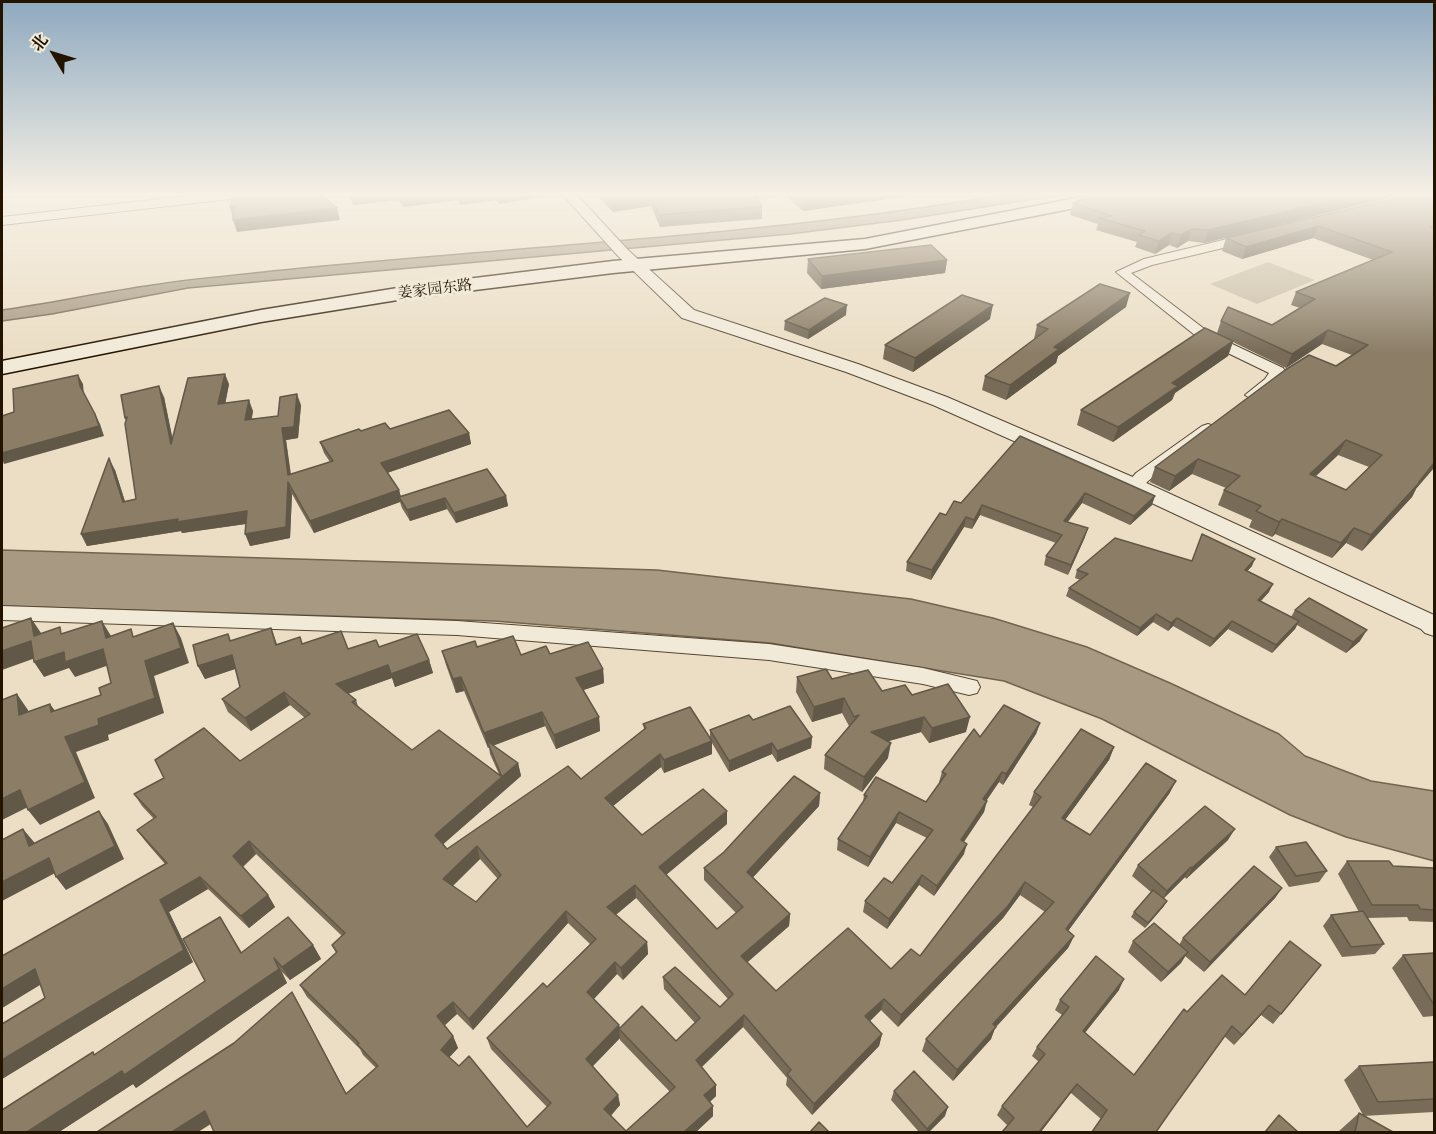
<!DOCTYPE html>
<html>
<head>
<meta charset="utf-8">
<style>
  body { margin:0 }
  #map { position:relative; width:1436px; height:1134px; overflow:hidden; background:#ebdec5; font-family:Alegreya,"Noto Serif SC",serif }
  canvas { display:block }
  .frame { position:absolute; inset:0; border:3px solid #231400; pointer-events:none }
  .north { position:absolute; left:24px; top:24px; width:60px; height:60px; -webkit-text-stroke:4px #f2ead9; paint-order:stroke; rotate:308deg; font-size:16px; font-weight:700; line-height:24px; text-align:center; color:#231400 }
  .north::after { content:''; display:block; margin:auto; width:21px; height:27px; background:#231400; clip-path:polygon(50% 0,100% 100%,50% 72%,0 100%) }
</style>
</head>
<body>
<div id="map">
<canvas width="1436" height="1134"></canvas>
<div class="frame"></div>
<div class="north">北</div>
</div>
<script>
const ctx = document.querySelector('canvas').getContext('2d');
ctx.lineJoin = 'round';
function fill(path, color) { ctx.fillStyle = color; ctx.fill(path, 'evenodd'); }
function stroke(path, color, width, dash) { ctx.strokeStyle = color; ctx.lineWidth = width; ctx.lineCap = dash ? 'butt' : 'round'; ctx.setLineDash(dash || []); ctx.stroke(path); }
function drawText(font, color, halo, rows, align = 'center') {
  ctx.font = font + ' Alegreya,"Noto Serif SC",serif'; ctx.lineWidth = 6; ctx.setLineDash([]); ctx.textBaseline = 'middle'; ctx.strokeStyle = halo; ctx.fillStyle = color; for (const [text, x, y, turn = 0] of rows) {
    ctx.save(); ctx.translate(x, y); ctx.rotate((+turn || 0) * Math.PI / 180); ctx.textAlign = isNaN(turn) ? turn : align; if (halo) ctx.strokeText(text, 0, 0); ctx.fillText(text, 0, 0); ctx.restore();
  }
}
fill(new Path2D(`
  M1268,262L1315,280L1257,304L1210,284Z`), '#c9bca4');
const water = new Path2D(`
  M1007,194H1067L902,220L790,234L188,288L52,314L2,321V310C52,303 102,292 152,285C189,279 226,276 263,272C511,246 761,237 1007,194Z
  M2,550L657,570L911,599L993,618L1087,647L1170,683L1279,734L1305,756L1371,781L1434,791V861L1346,837L1290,815L1102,719L1004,681L770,643L494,621L2,606Z`);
fill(water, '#a79982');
stroke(water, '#72644e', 1.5);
const minor = new Path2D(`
  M1248,234L1254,238L1252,241L1152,265L1131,273L1211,334L1283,368L1285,371L1276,385L1253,400L1245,395L1265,379L1269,373L1201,340L1116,272L1144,259Z
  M1208,424L1214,426L1216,429L1214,432L1148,481L1140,490H1128L1125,486L1136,473L1202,426Z
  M2,606L457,621L769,644L923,668L977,681L980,687L977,693L969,695L923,684L769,660L457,635L2,620Z`);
const tertiary = new Path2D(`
  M204,194H246L239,198L2,225V217Z
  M562,194H576L628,250L694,310L858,364L947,397L1142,481L1434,615V636L1425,633L1421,629L1126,491L933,405L846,372L682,318L618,256Z`);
const secondary = new Path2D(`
  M1097,194H1129L1121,199L865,249L613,273L410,298L261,322L2,374V361L261,310L410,286L613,261L865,239Z`);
stroke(minor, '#554631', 2);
stroke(tertiary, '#554631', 2);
stroke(secondary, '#231400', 3);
fill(minor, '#f2ead9');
fill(tertiary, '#f2ead9');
fill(secondary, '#f2ead9');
fill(new Path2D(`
  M349,194H546V196L499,204L495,200L461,205L457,200L404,207L398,200L353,205Z
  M595,194H922L803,211L785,195L757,199L762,207V219L660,227L651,206L613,212Z
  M1103,194H1405L1204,243L1188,241L1177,248L1169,245L1155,254L1135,247L1137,242L1096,230L1098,224L1070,215L1073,203Z
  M1413,194L1416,489L1412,497L1362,551L1346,543L1332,558L1275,534L1272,537L1249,527L1252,520L1218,505L1224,490L1226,488L1192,474L1169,491L1150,482L1155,467L1336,366L1352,355L1322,344L1286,368L1233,342L1228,356L1175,393L1172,400L1113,442L1077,425L1081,410L1217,333L1221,321L1272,325L1300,308L1291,305L1296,292L1373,260L1313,238L1242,259L1222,251L1226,238ZM1338,455L1369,467L1346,490L1315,477Z
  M808,259L947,260L945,273L821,289L807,273Z
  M1126,307L1058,356L1056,363L1006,400L982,390L985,376L1034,339L1037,325Z
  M846,315L808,339L784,330L785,321Z
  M990,319L913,372L883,359L885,345Z
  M229,384L225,404L253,411L251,419L278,416L301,405L298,438L286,440L291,474L330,462L324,453L320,442L361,431L390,429L469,433L471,444L387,473L399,490L401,497L506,496L508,506L456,523L447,509L410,521L402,508L400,502L314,533L292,494L290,538L250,546L246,524L182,533L181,531L87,546L81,534L115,470L125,502L136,499L126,421L125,418L164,397L172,438Z
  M1020,436L1152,505L1130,525L1082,503L1068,522L1085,537L1068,575L1044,565L1046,556L1056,543L980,515L972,529L964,527L931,580L906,571L907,562L946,515L961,503Z
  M1191,561L1252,566L1247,571L1269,592L1261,601L1291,617L1295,610L1360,641L1346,653L1297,625L1295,629L1272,653L1228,629L1210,647L1173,626L1168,631L1153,622L1137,636L1066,596L1069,588L1080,580L1075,578L1077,570Z
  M271,628L277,644L300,637L302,644L341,631L348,649L376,640L379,647L417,634L429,660L433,673L395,687L392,678L348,694L356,700L358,706L412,750L439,730L499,774L490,754L489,747L488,748L464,691L456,693L446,665L442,651L475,641L477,647L513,636L521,655L546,646L550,654L588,642L603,669L604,683L583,690L599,717L600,731L556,749L545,726L493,745L518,763L521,776L443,844L447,849L568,766L581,779L644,729L643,724L690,707L710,739V730L749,715L753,720L790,706L812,737L811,748L777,762L772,754L729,772L712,743V754L664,773L661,767L613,806L642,835L703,789L727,811V824L666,875L717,929L736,913L704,880V868L724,852L794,776L820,793L819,806L753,877L790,914L789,926L747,962L776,991L848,928L891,969L911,949L920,956L1033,807L1029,805L1034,792L1081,729L1114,747L1109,760L1065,820L1090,835L1146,763L1176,781L1169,794L1068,931L1074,936L1068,948L995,1028L991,1039L953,1081L922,1051L926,1039L1045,912L1020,895L1003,918L898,1027L881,1010L870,1021L882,1034L879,1046L812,1115L786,1085L787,1078L743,1027L702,1067L716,1085V1096L710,1102L713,1106V1116L696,1132H214L211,1124L198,1132H97L234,1043L292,992L346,1093L376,1068L363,1055L360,1049L307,997L300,985L336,953L332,945L342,936L256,854L243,867L268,895L275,907L249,928L208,889L169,912L193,962L2,1079V1024L45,998L40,985L2,1008V956L165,864L146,842L137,830L154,819L142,806L134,794L164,778L155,760L204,728L240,761L305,718L290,705L251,731L228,712L222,699L240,687L235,669L205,679L198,666L193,645L228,634L231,641ZM480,859L498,879L476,902L453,886ZM636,898L728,999L720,1007L675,967L663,977L664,989L695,1023L676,1041L642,1006L620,1028L619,1025L594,999L617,974L623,980L648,954L647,942L616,915ZM568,923L590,944L547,987L543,983L487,1038L491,1049L547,1107L527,1127L469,1056L459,1066L449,1057L458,1048L453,1036L444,1025L457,1014L473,1030ZM620,1038V1040L670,1092L626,1131L611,1116L620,1105L618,1095L593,1066Z
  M797,677L832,679L882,691L912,695L966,732L929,743L921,732L888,741V758L862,792L824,769L825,755L849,726L842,713L812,722L796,692Z
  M1040,723L1036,734L1003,785L999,782L986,801L984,812L964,842V854L934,896L919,885L887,929L863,912L865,901L892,883L927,838L896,823L868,867L837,850L838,839L863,802L864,795L926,802L940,783L939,782L942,772L980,737Z
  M1228,840L1186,879L1185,877L1164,898V906L1145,928L1131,917L1134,912L1151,892L1132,876L1138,865Z
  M1276,847L1327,871L1319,882L1289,887L1269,857Z
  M1347,861L1393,866L1434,868V922L1409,921L1407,917L1367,918L1384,944L1375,954L1342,957L1323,926L1331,915L1359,912L1338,874Z
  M1282,888L1275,898L1204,972L1185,956L1181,963L1161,982L1128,952L1133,941L1179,945L1183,938Z
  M220,917L242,953L313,945L321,959L290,980L282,972L287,983L136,1088L133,1084L59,1132H2L95,1054L205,981Z
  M1434,953V1016L1423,1017L1392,968L1403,955Z
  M1321,965L1273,1024L1261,1015L1234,1045L1224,1036L1101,1119L1071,1093L1008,1126L997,1115L1002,1106L1039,1062L1032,1056L1037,1047L1062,1015L1055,1010L1060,1000L1119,990L1085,1033L1134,1075L1187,1012L1245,995Z
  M1434,1062V1112L1363,1116L1393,1132H1339V1131L1359,1113L1363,1115L1344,1080L1359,1066Z
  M894,1091L945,1116L929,1132H919L891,1100Z`), '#786c58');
fill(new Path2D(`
  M350,194H397L398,200L353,205Z
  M416,194H456L457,200L404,207L401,196Z
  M459,194H494L495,200L461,205Z
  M497,194H546V196L499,204Z
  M651,194V206L613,212L612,200Z
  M750,194H785V195L750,200Z
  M839,194H922L803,211L804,199Z
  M1362,194H1405L1204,243L1208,230Z
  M234,207V220L230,208Z
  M337,208L340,220L237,232L233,220Z
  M1318,226L1313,238L1242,259L1246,247Z
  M1192,229L1188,241L1177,248L1181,235Z
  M1172,233L1169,245L1155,254L1159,241Z
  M947,260L945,273L821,289L822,276Z
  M1130,293L1126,307L1058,356L1056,363L1006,400L1010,385L1054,347Z
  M847,305L846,315L808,339L809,330Z
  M993,305L990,319L913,372L915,358Z
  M1328,330L1322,344L1286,368L1292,354Z
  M1233,341L1228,356L1175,393L1172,400L1113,442L1118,427L1172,383Z
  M225,374L229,384L223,415L218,404Z
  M78,375L83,384L84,396L80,386Z
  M159,386L164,397L176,455L171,444Z
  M297,394L301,405L298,438L286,440L292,487L288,475L282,428Z
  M249,400L253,411L250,431L245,420Z
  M95,414L100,424L104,436L4,464L2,459V453Z
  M469,433L471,444L384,474L381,463Z
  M1346,440L1338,455L1302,489L1310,474Z
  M109,458L115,470L129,514L123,502Z
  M1198,459L1192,474L1169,491L1175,476Z
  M1434,463V468L1416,489L1412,497L1362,551L1371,535Z
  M288,482L292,494L290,538L250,546L245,534Z
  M399,490L402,501L399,497L400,502L314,533L310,521Z
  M1085,493L1082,503L1061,530L1064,521Z
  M506,496L508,506L456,523L454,513Z
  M1155,496L1152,505L1130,525L1134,516Z
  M445,498L447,509L410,521L407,510Z
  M982,505L980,515L972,529L974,520Z
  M247,511L252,523L182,533L181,531L87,546L81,534L178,519Z
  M966,517L964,527L931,580L932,570Z
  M1282,519L1275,534L1272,537L1279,522Z
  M1088,528L1085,537L1068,575L1071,565Z
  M1354,528L1346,543L1332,558L1341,543Z
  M1255,559L1252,566L1241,578L1245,570Z
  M1273,584L1269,592L1254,608L1258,600Z
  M1156,614L1153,622L1137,636L1140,628Z
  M31,618L41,633L34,636Z
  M1177,618L1173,626L1168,631L1171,623Z
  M102,621L111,636L106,638Z
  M1232,621L1228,629L1210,647L1214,639Z
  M1299,621L1295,629L1272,653L1276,645Z
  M173,623L181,638L189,663L154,676L164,713L108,735L109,740L76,752L95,798L40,825L28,810L65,737L98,719L145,661Z
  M1367,630L1360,641L1346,653L1353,642Z
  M31,641L41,656L2,670V651Z
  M103,649L112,664L75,677L69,668L44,677L34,662L64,652Z
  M232,655L238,668L205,679L198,666Z
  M429,660L433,673L395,687L391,674Z
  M388,665L392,678L341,696L336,684Z
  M603,669L604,683L578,692L576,678Z
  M461,677L464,691L456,693L453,679Z
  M284,692L290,705L251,731L245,718Z
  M17,694L28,710L30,730L19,715Z
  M844,698L842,713L812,722L814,707Z
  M50,704L61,719L51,712Z
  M542,712L545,726L490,747L487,741L489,747L488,748L484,733Z
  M599,717L600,731L556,749L554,735Z
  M924,717L921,732L868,747L871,732Z
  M970,717L966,732L929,743L932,728Z
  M1040,723L1036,734L1003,785L1006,774Z
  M812,737L811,748L777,762V751Z
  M712,741V754L664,773V760Z
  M772,743V754L729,772V761Z
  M891,743L888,758L862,792L864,777Z
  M1114,747L1109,760L1057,831L1062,818Z
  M660,754L661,767L607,811L605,798Z
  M518,763L521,776L440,847L435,835Z
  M1002,772L999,782L980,810L983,799Z
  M1176,781L1169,794L1060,942L1066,929Z
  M20,790L32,805L2,820V799Z
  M820,793L819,806L747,884V872Z
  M987,801L984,812L958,850L961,840Z
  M99,811L108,824L124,859L66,890L56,877Z
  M727,811V824L660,880L659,867Z
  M899,812L896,823L868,867L870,857Z
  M23,829L34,842L40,859L29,846Z
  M1235,829L1228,840L1186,879L1192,868Z
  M249,841L256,854L240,869L233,856Z
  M967,844L964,854L934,896L937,886Z
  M477,846L480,859L447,891L443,879Z
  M49,858L59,871L2,901V882Z
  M1191,867L1185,877L1161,901L1167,891Z
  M922,875L919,885L887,929L889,919Z
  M200,877L208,889L169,912L193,962L2,1079V1060L160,900Z
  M1025,882L1020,895L1003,918L898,1027L901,1015Z
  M635,885L636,898L609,920L607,907Z
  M1282,888L1275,898L1204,972L1210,962Z
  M268,895L275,907L249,928L241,916Z
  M1167,901L1164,906L1145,928L1148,923Z
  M566,911L568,923L473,1030L469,1019Z
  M790,914L789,926L741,968V956Z
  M1074,936L1068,948L995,1028L991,1039L953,1081L957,1070L993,1024Z
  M647,942L648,954L623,980L621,968Z
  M313,945L321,959L290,980L282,967Z
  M1188,952L1181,963L1161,982L1168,972Z
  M274,958L287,983L136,1088L133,1084L59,1132H27Z
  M615,962L617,974L589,1004L587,992Z
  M35,969L46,981L2,1008V989Z
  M1124,979L1119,990L1078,1041L1083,1031Z
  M292,992L299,1004L352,1104L346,1094Z
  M884,999L881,1010L863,1028L865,1016Z
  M453,1002L457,1014L442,1028L437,1016Z
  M1269,1005L1261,1015L1234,1045L1242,1035Z
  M744,1015L743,1027L697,1071L696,1060Z
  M619,1025L620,1031L619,1029L620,1038L589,1070L586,1059Z
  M882,1034L879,1046L812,1115L814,1104Z
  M453,1036L458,1048L446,1061L441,1050Z
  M1077,1084L1071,1093L1041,1132H1039Z
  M716,1085V1096L705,1106L704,1095Z
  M618,1095L620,1105L606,1120L604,1109Z
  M713,1106V1116L696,1132H684Z
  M948,1107L945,1116L929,1132H926L927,1129Z
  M205,1111L214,1121L198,1132H172Z`), '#615847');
const building = new Path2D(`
  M233,194H321L337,208L233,220L234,207L230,208Z
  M400,194H416L401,196Z
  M606,194H648L612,200Z
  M651,194H754L762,207L659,215Z
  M798,194H839L804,199Z
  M1103,194H1362L1208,230L1192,229L1181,235L1172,233L1159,241L1139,235L1145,231L1099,218L1112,216L1073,203L1089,196Z
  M1413,194H1434V225L1431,227L1434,228V463L1419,482H1420L1371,535L1354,528L1341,543L1282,519L1279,522L1256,511L1261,506L1224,490L1240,476L1198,459L1175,476L1155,467L1285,370L1309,355L1336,366L1368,345L1328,330L1292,354L1221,321L1228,307L1272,325L1315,299L1296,292L1392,252L1318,226L1246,247L1226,238ZM1346,440L1382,455L1346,490L1310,474Z
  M931,245L947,260L822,276L808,259Z
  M1100,284L1130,293L1054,347L1059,349L1010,385L985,376L1048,329L1037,325Z
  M962,295L993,305L915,358L885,345Z
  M825,298L847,305L809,330L785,321Z
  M1205,328L1233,341L1172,383L1178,386L1118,427L1081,410Z
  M225,374L218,404L249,400L245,420L278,416L280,397L297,394L294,427L282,428L288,475L333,461L320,442L359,429L361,431L385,423L390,429L449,410L469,433L381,463L399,490L310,521L288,482L286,527L245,534L247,511L177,522L178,519L81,534L109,458L123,502L136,499L125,424L127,417L125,418L121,395L159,386L171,444L188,378Z
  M78,375L80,386L95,414L99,426L2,453V416L14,412L13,389Z
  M1020,436L1155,496L1134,516L1085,493L1064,521L1088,528L1071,565L1046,556L1062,535L982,505L974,520L966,517L932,570L907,562L940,513L946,515L954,501L961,503Z
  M487,469L506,496L454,513L445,498L407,510L399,497Z
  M1202,534L1255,559L1245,570L1273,584L1258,600L1299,621L1276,645L1232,621L1214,639L1177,618L1171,623L1156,614L1140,628L1069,588L1088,574L1077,570L1115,538L1192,561Z
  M1309,598L1367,630L1353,642L1295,610Z
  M31,618L34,636L60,627L61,634L102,621L106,638L131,629L133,637L173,623L181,648L145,661L155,698L98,719L99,725L65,737L85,782L28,810L20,790L2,799V700L17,694L19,715L50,704L51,712L101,695L99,688L111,683L103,649L65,662L64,652L34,662L31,641L2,651V628Z
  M271,628L276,645L300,637L302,644L341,631L348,649L376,640L379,647L417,634L429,660L391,674L388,665L336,684L356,700L352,702L412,750L439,730L502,777L487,741L518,763L435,835L447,849L568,766L581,779L646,728L643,724L690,707L712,741L664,760L660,754L605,798L642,835L703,789L727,811L659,867L717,929L743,907L704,868L724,852L794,776L820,793L747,872L790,914L741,956L776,991L848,928L891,969L911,949L920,956L1041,797L1034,792L1081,729L1114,747L1062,818L1090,835L1146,763L1176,781L1066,929L1074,936L993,1024L996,1027L957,1070L926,1039L1054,902L1025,882L1008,906L901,1015L884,999L865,1016L882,1034L814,1104L787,1074L791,1070L744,1015L696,1060L716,1085L704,1095L713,1106L684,1132H214L205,1111L172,1132H97L234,1043L292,992L346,1094L378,1066L357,1044L359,1043L300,985L337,952L332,945L345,933L249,841L233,856L268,895L241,916L200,877L160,900L184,950L2,1060V1024L45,998L35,969L2,989V956L167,863L137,830L156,817L134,794L164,778L155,760L204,728L240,761L310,714L284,692L245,718L222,699L240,687L232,655L198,666L193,645L228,634L230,641ZM477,846L501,875L476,902L443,879ZM635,885L733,994L720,1007L675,967L663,977L700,1018L676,1041L642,1006L619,1029L675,1087L626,1131L604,1109L618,1095L586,1059L619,1025L587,992L615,962L621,968L647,942L607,907ZM566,911L596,939L547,987L543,983L487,1038L551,1103L527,1127L469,1056L459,1066L441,1050L453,1036L437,1016L453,1002L469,1019Z
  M513,636L521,655L546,646L550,654L588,642L603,669L576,678L599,717L554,735L542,712L484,733L461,677L453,679L442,651L475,641L477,647Z
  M826,669L832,679L868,670L882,691L905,685L912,695L948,684L970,717L932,728L924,717L871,732L891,743L864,777L825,755L859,715L854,717L844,698L814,707L797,677Z
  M1004,705L1040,723L1006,774L1002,772L983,799L987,801L961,840L967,844L937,886L922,875L889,919L865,901L884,878L892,883L933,830L899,812L870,857L838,839L867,796L864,795L876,777L926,802L946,774L942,772L974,729L980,737Z
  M790,706L812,737L777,751L772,743L729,761L710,730L749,715L753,720Z
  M1205,806L1235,829L1192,868L1191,867L1167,891L1138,865Z
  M99,811L115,846L56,877L49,858L2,882V840L23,829L29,846Z
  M1306,842L1327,871L1296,876L1276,847Z
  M1347,861H1389L1393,866L1434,868V910L1420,909L1418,905H1372Z
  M1254,866L1282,888L1210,962L1183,938Z
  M1153,890L1167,901L1148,923L1134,912Z
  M1363,911L1384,944L1351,947L1331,915Z
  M220,917L241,953L288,917L313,945L282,967L274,958L279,969L124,1075L122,1071L27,1132H2V1110L93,1052L94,1055L205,981L183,939Z
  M1154,923L1188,952L1168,972L1133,941Z
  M1290,941L1321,965L1281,1014L1269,1005L1242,1035L1232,1026L1172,1109L1156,1132H1092L1107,1110L1077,1084L1039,1132H1002L1014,1118L1002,1106L1045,1054L1037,1047L1069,1007L1060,1000L1096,956L1124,979L1083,1031L1134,1075L1184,1009L1187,1012L1222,975L1245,995Z
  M1434,953V1005L1403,955Z
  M1434,1062V1099L1378,1102L1359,1066Z
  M914,1071L948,1107L927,1129L894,1091Z
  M1359,1113L1393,1132H1355Z
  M1279,1115L1298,1132H1265Z
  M819,1122L829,1132H810Z`);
fill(building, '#8b7d66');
stroke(building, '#615847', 1.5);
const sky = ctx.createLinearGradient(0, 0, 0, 353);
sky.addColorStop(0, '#8ea9bf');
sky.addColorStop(0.55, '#f6f0e5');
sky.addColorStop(1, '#f6f0e500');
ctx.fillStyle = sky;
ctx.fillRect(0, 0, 1436, 353);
drawText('15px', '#231400', '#f2ead9', [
  ["姜家园东路",435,290,-7]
]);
</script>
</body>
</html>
